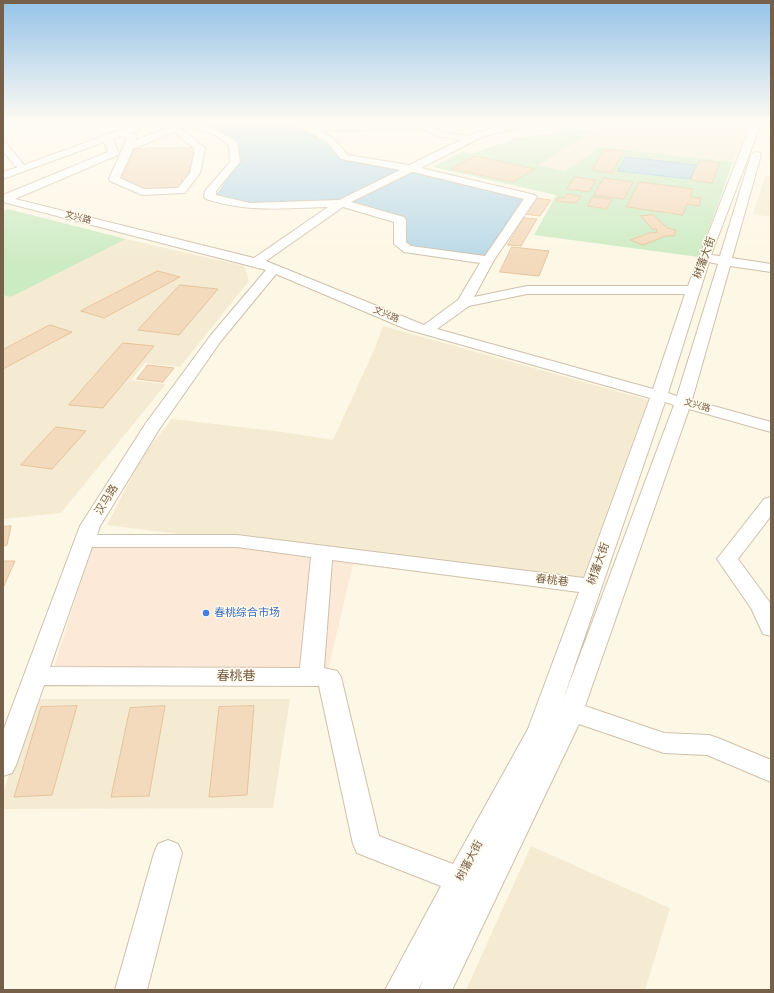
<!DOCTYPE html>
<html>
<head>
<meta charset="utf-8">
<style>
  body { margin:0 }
  #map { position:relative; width:774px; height:993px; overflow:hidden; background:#fdf7e5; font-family:"Nunito Sans",sans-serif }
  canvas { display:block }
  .frame { position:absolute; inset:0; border:4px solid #776049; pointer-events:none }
</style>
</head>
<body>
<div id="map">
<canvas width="774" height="993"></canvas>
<div class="frame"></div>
</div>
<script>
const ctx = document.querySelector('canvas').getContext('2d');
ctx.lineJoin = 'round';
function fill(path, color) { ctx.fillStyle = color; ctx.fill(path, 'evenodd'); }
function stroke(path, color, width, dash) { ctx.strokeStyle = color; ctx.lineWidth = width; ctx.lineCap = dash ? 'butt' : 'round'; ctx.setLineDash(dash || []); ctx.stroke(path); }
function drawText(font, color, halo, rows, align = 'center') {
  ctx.font = font + ' "Nunito Sans","Noto Sans SC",sans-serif'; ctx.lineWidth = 3; ctx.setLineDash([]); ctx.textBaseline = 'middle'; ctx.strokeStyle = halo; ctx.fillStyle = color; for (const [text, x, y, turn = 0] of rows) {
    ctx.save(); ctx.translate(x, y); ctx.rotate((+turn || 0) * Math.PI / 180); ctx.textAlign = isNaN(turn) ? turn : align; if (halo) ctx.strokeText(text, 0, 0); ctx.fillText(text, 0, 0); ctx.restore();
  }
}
fill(new Path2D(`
  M609,121H751L733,162L600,147L565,171L537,165Z
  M765,176H771V217L753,214Z
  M126,239L244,266L249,281L180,367L145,363L131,380L166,384L61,513L3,519V295L11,297Z
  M383,326L648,400L582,580L355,556L107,525L143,455L172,419L283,432L333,440L374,350Z
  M33,699H290L273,808L3,809V793Z
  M531,846L670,908L645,990H466Z`), '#f5ebd3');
fill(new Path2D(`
  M94,541H237L355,556L328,670H53Z`), '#fde9d8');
fill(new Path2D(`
  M566,127L592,132L538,165L565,171L600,147L733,162L699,257L534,235L556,195L433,167L462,152L474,153L518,138L556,133Z
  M8,209L126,239L11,297L3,295V211Z`), '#cdebc3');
const water = new Path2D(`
  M195,121H294V123L325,144L344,161L432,175L523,197L484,257L404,245L403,219L351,203H245L217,195L239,163L238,143L221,131L198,125Z
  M626,157L696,165L690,179L618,171Z`);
fill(water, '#b9d9e7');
stroke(water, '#9ec7d9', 1);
const building = new Path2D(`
  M196,148L188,177H183L180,188L142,189L118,179L131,149Z
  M605,149L624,151L612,173L592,170Z
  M475,156L535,169L513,182L452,169Z
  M700,160L720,163L712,183L691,180Z
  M575,177L596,180L589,192L567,189Z
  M604,178L633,182L624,199L594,195Z
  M639,182L693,189L690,197L701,198L699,206L687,204L683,215L627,207Z
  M567,194L581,196L576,203L556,201L559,197L564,198Z
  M593,197L612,199L607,209L588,206Z
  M535,198L551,200L540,216L524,214Z
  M654,215L667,228L676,230L674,236H666L643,245L630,240L652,232L656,233L657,229H652L641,216Z
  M524,218L537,219L521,246L508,245Z
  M512,247L549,251L539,276L500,272Z
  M158,271L180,277L104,318L81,311Z
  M180,285L218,289L179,335L138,330Z
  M50,325L72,332L3,369V350Z
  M123,343L154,346L103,408L69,405Z
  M148,365L174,368L163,382L137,379Z
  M56,427L86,431L52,469L21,465Z
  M11,526L7,545L3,546V527Z
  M3,561H15L3,588Z
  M77,706L52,795L14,797L41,707Z
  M165,706L149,796L111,797L130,708Z
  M254,706L247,795L209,797L219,707Z`);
fill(building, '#f3dabc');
stroke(building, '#e6c49c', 1);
const minor = new Path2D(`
  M144,121H158L129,133L136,135V140L169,127L164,121C190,121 211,124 237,142L240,162L216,191V195L250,203L339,200L400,170L341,159L327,142L296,125L295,121H305L310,125L429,121L426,124L443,132L469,136L478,132L521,121H534L523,127L484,136L421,168L535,195L537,197L494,260L474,297L527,286H688L752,121H762L711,255L720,256L751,155L756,152L760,153L761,155L732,258L771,264V272L730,266L692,400L771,422V432L689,409L585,706L664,733L709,735L718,738L771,760V782L707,755L664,753L579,724L452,990H419L423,980L418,990H385L441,886L357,853L353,844L319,686L44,685L16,765L12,773L3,776V731L80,526L146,423L211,335L266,270L3,202V195L108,152L104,142L3,179V172L18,167L15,166L3,151V142L6,143L24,165ZM175,123L215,135L229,145L230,162L205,191L204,197L206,199C249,213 284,208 328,207L254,258L15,199L118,155L119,153L113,139L120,136L127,138L109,179L110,181L142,195L185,193L200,173L205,148ZM419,128L438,136L461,140L409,165L348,155L333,138L320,131ZM174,132L195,149L190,173L178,188L144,189L120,178L133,149ZM412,172H413L524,199L485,256L411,246L406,242V220L404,217L351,202ZM343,207L394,222V244L404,252L480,263L458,300L424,325L266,261ZM709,262L718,264L677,396L668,393ZM276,274L406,329L650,398L584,578L237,535H97L100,526L160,428L221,341ZM527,294H685L653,389L437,329L469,306ZM665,402L674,405L563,700ZM92,547H237L311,557L300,668L50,667ZM332,560L579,592L528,729L453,864L379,836L341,677L337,671L324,668Z
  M771,497V516L738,559L771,604V636L763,634L751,608L717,559L764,499Z
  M168,840L178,844L182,853L147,990H115L154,853L158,844Z`);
stroke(minor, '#cfc0ab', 2);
fill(minor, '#fff');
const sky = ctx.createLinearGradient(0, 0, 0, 260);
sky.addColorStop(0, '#95c3e8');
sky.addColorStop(0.47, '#fefbf3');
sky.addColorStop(1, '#fefbf300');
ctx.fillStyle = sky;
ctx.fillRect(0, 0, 774, 260);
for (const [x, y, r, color] of [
  [206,613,4,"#3f7fe0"]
]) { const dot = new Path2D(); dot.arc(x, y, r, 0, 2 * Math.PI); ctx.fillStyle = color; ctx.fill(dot); stroke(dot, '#fffaec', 1.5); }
drawText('9px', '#776049', '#fffaec', [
  ["文兴路",78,218,14],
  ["文兴路",386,315,23],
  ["文兴路",697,406,16]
]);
drawText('11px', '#776049', '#fffaec', [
  ["树藩大街",705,258,-70],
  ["汉马路",107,500,-58],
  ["树藩大街",599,564,-70],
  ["春桃巷",552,581,7],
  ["树藩大街",470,861,-62]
]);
drawText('11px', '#366cbe', '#fffaec', [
  ["春桃综合市场",214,613]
], 'left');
drawText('13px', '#776049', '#fffaec', [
  ["春桃巷",236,677]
]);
</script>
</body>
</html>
